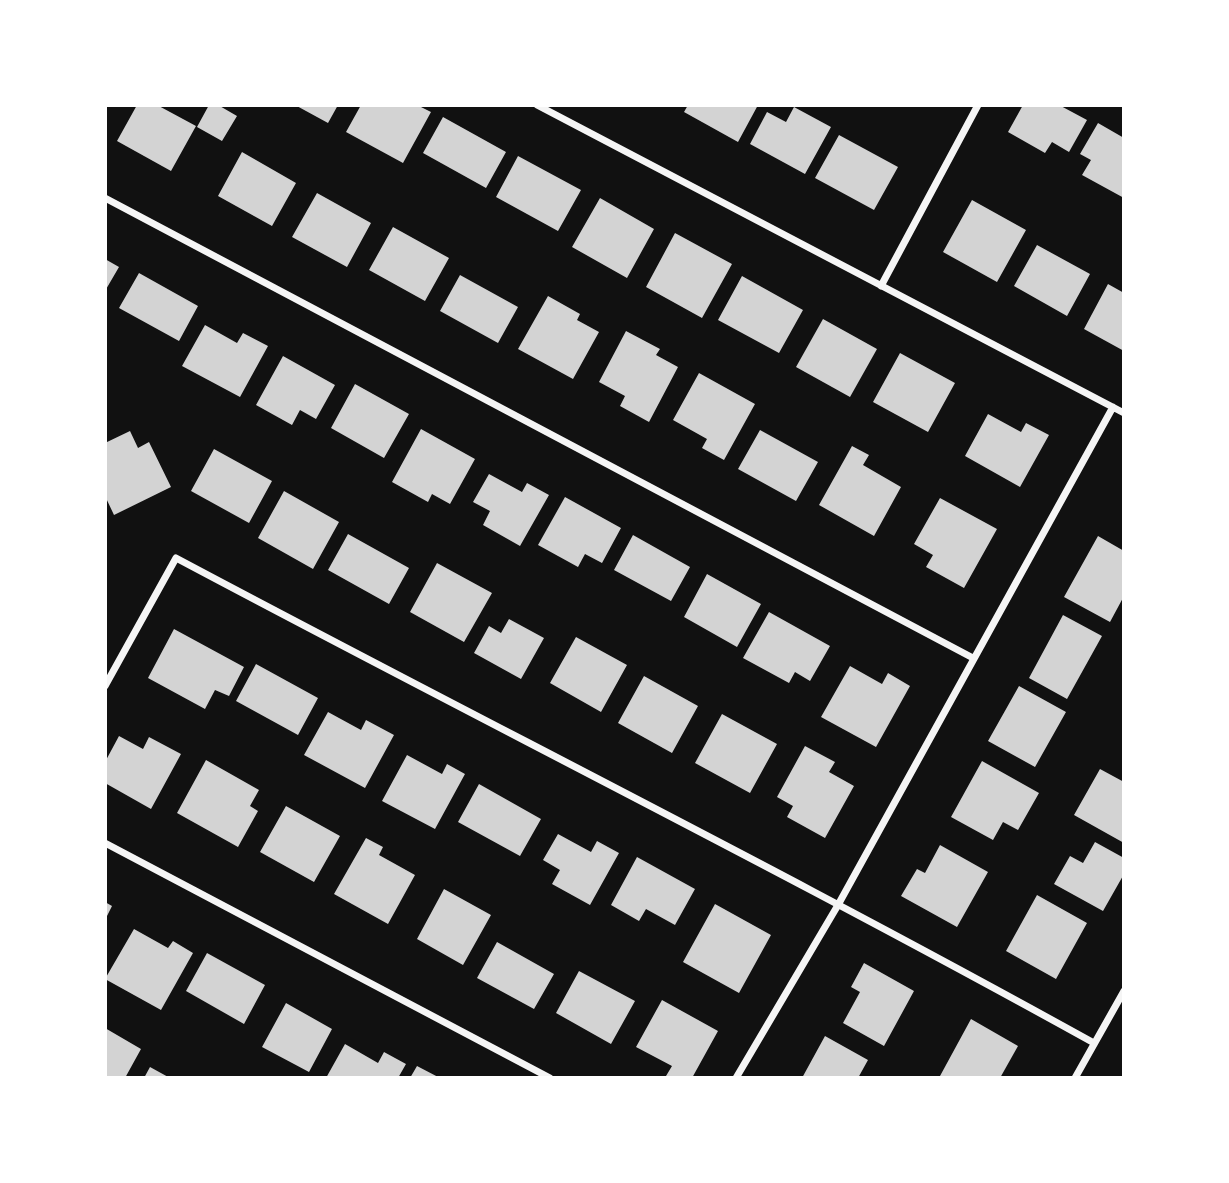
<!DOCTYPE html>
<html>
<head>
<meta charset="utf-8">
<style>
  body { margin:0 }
  #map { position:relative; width:1229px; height:1183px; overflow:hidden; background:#111; font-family:Bitter,serif }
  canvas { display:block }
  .frame { position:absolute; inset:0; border:107px solid #fff; pointer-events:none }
</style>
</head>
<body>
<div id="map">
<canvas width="1229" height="1183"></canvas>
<div class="frame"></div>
</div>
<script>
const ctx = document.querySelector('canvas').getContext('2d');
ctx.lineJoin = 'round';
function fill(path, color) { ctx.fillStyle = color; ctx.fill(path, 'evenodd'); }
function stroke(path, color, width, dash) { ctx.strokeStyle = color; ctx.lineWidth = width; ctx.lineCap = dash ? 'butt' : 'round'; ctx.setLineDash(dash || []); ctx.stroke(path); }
fill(new Path2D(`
  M137,105H157L196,126L171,171L117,141Z
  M209,105H218L237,116L222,141L197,127Z
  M295,105H338L328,123Z
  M361,105H417L431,112L403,163L346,132Z
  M688,105H758L738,142L684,112Z
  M1023,105H1059L1087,120L1069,152L1052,142L1045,153L1008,132Z
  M794,107L831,127L805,174L750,144L767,112L786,122Z
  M443,117L506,152L486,188L423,153Z
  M1098,123L1124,138V198L1082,175L1091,160L1080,154Z
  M839,135L898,167L874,210L815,178Z
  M242,152L296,183L272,226L218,196Z
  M518,156L581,190L558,231L496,197Z
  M317,193L371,223L347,267L292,237Z
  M600,198L654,229L627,278L572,247Z
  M972,200L1026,230L997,282L943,252Z
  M393,227L449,258L425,301L369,270Z
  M675,233L732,264L702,318L646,287Z
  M1037,245L1090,274L1067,316L1014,286Z
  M105,259L119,267L105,291Z
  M139,273L198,306L179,341L119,308Z
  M460,275L518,307L498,343L440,311Z
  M742,276L803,310L779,353L718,320Z
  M1108,284L1124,293V351L1084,329Z
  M548,296L580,314L577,320L599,332L573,379L518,349Z
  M823,319L877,349L850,397L796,367Z
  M205,325L237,343L243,333L268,346L240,397L182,366Z
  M626,331L660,349L656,355L678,367L649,422L620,406L625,396L599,382Z
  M900,353L955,383L928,432L873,402Z
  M283,356L335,385L316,419L300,410L292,425L256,405Z
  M699,373L755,404L724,460L702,448L707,439L673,420Z
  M355,384L409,414L384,458L331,428Z
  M988,414L1021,432L1026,423L1049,435L1020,487L965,456Z
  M421,429L475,459L450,504L432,494L428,502L392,482Z
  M760,430L818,462L796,501L738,469Z
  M130,431L138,448L149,442L171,487L114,515L105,496V443Z
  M852,446L869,455L863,465L901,487L874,536L819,505Z
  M214,449L272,481L249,523L191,491Z
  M489,474L522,492L527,483L549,495L520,546L483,525L490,511L473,502Z
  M284,491L339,522L313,569L258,538Z
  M565,497L621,528L602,563L585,554L578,567L538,545Z
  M940,498L997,529L964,588L926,567L933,555L914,544Z
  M348,534L409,568L389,604L328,570Z
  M633,535L690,567L671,601L614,570Z
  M1098,536L1124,551V596L1110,622L1064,597Z
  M437,563L492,593L464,642L410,612Z
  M707,574L761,604L737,647L684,617Z
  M769,612L830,646L810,681L795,672L789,683L743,658Z
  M1063,615L1102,636L1067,699L1029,678Z
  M509,619L544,638L521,679L474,653L489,626L501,633Z
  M174,629L244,667L229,696L215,690L205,709L148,678Z
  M576,637L627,665L601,712L550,683Z
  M256,664L318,698L298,735L236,701Z
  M850,666L882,684L888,673L910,686L876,747L821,717Z
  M644,676L698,706L672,753L618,723Z
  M1019,686L1066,712L1035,767L988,741Z
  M328,712L361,730L366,720L394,735L365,788L304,755Z
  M722,714L777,744L750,793L695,763Z
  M119,736L143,749L149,737L181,754L151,809L105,783V762Z
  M805,746L835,762L829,772L854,786L825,838L787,817L793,806L777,797Z
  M407,755L442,774L447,764L465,774L435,829L382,801Z
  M206,760L259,790L250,806L258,811L238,847L177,813Z
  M982,761L1039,793L1018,830L1003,822L993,840L951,817Z
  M1100,769L1124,782V843L1074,815Z
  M479,784L541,819L520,856L458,822Z
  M286,806L340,836L314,882L260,852Z
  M558,834L591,852L597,841L619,853L590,905L552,884L560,870L543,860Z
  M366,838L383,847L379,855L415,875L388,924L334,894Z
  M1095,842L1124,858V874L1103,911L1054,884L1070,856L1083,863Z
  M940,845L988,872L957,927L901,896L917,869L925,873Z
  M637,857L695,889L675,925L646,909L639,921L611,905Z
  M444,889L491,915L463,965L417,939Z
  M1037,895L1087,923L1056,979L1006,951Z
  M105,902L112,906L105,920Z
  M715,904L771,935L739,993L683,962Z
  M134,929L168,948L173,941L193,953L161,1010L105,979Z
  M497,942L554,974L534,1009L477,978Z
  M207,953L265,985L244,1024L186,991Z
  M864,963L914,991L884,1046L843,1023L860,992L851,987Z
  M579,971L635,1001L611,1044L556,1013Z
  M662,1000L718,1031L692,1078L666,1076L672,1066L636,1047Z
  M286,1003L332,1029L309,1072L262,1047Z
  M971,1019L1018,1046L1000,1078H944L940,1076Z
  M105,1028L141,1049L125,1078H105Z
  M825,1036L868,1060L858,1078H802Z
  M345,1044L378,1063L384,1052L406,1064L398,1078H326Z
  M417,1066L440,1078H410Z
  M150,1067L170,1078H144Z`), '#d3d3d3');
stroke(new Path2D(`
  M537,105L1124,413
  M105,198L973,658
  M881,286L978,105
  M105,686L176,558C482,721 791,875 1094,1043
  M105,843L550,1078
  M736,1078L838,905L1113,407
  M1075,1078L1124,991`), '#f5f5f5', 7);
</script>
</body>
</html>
